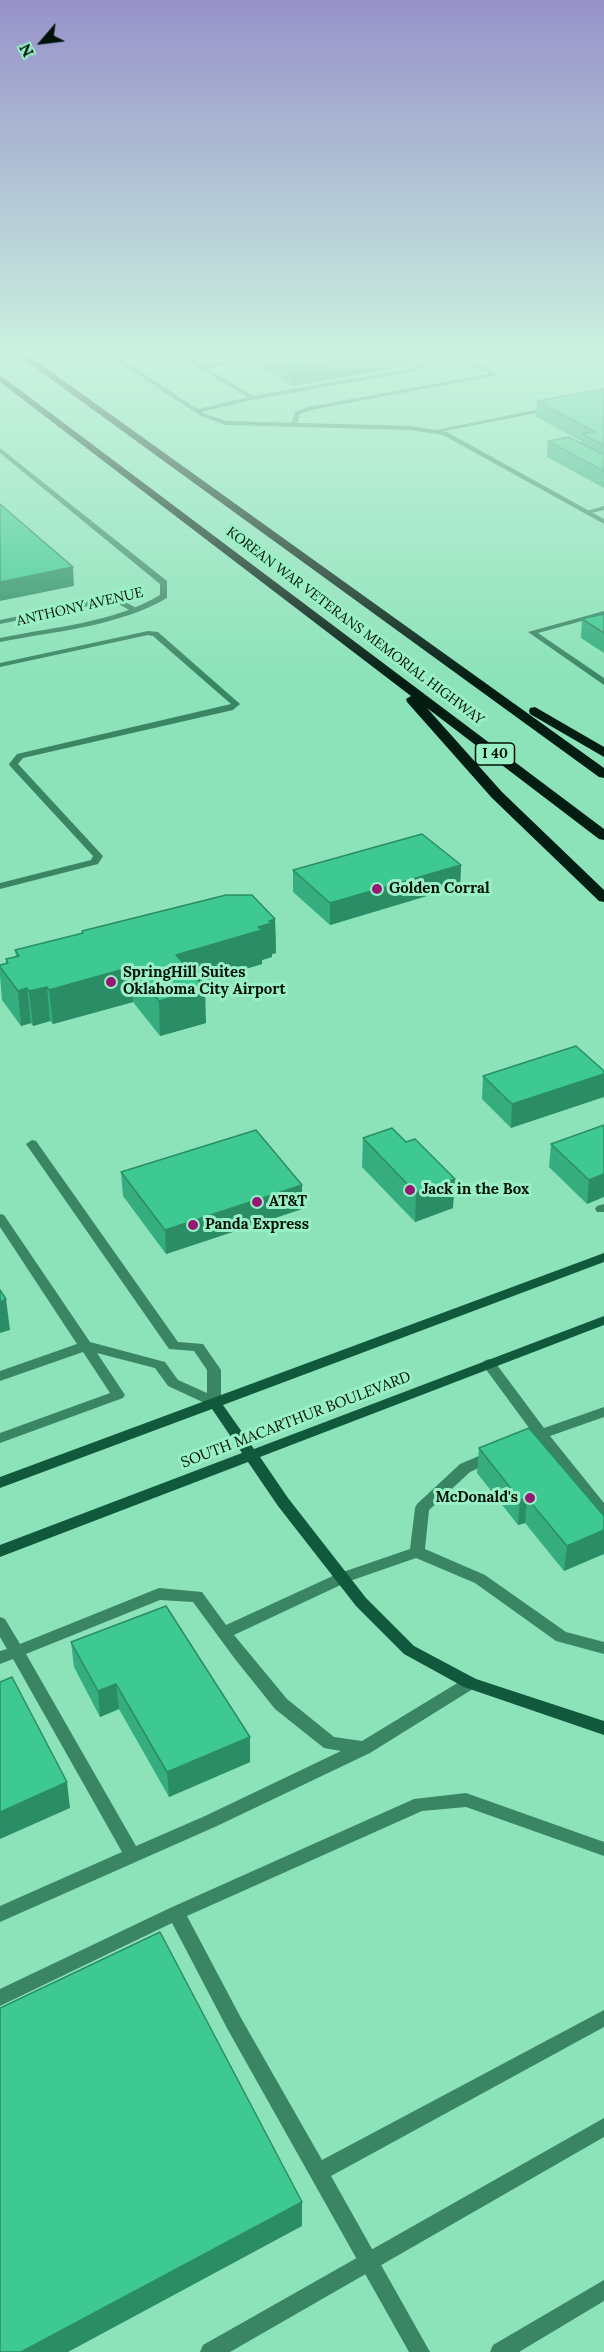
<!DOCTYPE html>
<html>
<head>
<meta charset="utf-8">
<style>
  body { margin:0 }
  #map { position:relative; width:604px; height:2352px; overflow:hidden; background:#8ce3b9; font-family:Lora,serif }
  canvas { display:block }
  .north { position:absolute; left:12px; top:12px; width:60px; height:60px; -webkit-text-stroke:4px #99f0c6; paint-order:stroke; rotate:242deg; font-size:16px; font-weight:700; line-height:24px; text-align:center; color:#001106 }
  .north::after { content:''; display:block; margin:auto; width:21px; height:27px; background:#001106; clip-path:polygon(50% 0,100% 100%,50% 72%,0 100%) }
</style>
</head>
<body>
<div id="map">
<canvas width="604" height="2352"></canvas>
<div class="north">N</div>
</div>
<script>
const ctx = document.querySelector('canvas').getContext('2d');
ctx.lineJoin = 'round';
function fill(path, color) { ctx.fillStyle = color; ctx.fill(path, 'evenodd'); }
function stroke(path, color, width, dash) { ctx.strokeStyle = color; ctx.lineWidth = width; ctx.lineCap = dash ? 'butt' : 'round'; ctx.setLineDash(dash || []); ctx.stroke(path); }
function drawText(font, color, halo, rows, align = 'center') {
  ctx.font = font + ' Lora,serif'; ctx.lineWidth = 6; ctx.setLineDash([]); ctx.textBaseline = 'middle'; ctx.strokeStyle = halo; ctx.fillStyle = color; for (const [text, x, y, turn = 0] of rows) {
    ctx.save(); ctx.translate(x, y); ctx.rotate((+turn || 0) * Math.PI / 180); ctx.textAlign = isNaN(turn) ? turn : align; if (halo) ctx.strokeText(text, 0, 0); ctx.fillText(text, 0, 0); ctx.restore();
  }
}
fill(new Path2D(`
  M174,353H181L201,365L278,353H291L206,368L253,396L414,368L418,364L398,353H405L425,364L416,371L252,400L197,413L195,412V410L247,397Z
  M449,353H456L498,375L311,410L300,414L296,427L291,426L295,412L308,407L489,374Z
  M550,407L552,408V410L434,433L431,431Z
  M604,506V510L587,514L583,512Z
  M114,596L140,610L133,612L113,601L0,624V620Z
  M604,611V615L538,633L604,678V685L528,632Z
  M148,631L158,632L240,704L233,710L23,758L18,764L103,856L98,864L0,889V883L91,860L93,856L10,766L9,764L17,754L231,704L153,636L148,635L0,667V663Z
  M32,1140L36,1141L178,1342L203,1344L221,1370V1402L219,1405H209L168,1386L155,1368L97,1353L125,1395L123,1398L0,1443V1433L110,1393L83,1352L0,1381V1371L77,1344L0,1227V1214L4,1215L90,1342L165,1362L178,1380L207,1393V1370L194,1351L169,1349L26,1144Z
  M604,1204V1212H597L595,1209L597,1206Z
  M489,1359L494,1361L544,1428L604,1407V1417L550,1436L604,1503V1518L599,1517L539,1441L523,1447L518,1446L516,1442L518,1438L532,1432L482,1364L484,1361Z
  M493,1450L498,1451L500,1455L498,1459L470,1472L429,1510L425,1549L485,1575L566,1632L604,1642V1654L556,1641L475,1583L416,1558L347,1582L234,1635L287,1699L334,1737L362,1741L464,1679L470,1677L476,1679L478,1683L476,1687L370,1753L217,1826L0,1922V1906L122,1852L13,1659L0,1664V1651L7,1649L0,1637V1617L5,1619L20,1644L159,1588L202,1592L226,1625L337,1574L410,1549L415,1508L417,1504L460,1464ZM160,1600L193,1602L235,1659L275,1709L324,1748L341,1751L205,1816L136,1846L26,1654Z
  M466,1793L604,1842V1856L466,1807L422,1811L187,1916L241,2018L322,2160L604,2010V2027L331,2176L430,2352H409L228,2030L172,1923L0,2006V1989L170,1908L414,1799Z
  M604,2280V2301L519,2352H490L493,2345Z`), '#3a8564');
fill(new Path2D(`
  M0,448L167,581V598C117,627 55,631 0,642V638C53,627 113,623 160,595V584L0,453Z
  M604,2118V2137L230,2352H200L203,2345Z`), '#3a8564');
fill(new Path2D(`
  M105,353H112L205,414L227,421L411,426L447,432L604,519V524L443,435L411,430L226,425L201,416Z`), '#3a8564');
fill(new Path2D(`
  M604,1253V1262L223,1405L254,1449L604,1316V1325L260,1457L288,1498L366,1598L414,1646L476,1679L604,1721V1735L464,1687L404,1654L356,1606L278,1506L248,1462L0,1557V1545L242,1453L212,1409L0,1488V1477Z`), '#10593d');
fill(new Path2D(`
  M15,353H25L604,768V778L599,777Z
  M0,375L604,829V840L599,839L427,708L502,792L604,890V902L599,901L492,798L407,702L406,699L411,696L0,382Z
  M535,707L604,747V757L530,714L529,711L530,708Z`), '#031d12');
fill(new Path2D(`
  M262,353H408V366L292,386L262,369Z
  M604,389V488L547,457L548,441L581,443V441L536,417L537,401Z
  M604,614V653L581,638L582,619Z
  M461,865L460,886L330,925L293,892V870Z
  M275,919L276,953L272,954V957L262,960V964L200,983L206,1023L160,1036L133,1002L53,1024L50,1021L33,1026L31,1023L21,1026L2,1000L0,976V965L6,963V959L16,957L15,950L82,933V931Z
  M604,1071L511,1128L482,1099L483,1076Z
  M604,1125L587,1204L549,1167L551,1144Z
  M363,1138L453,1208L415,1222L362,1167Z
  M121,1172L302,1209L166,1254L123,1196Z
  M479,1448L604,1516L564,1571L525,1523L518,1525L477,1473Z
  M71,1642L250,1762L169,1797L119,1709L100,1717L74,1667Z`), '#35ad7e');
fill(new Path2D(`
  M376,353H408V366L292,386V367Z
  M73,567L74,586L0,601V582Z
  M461,865L460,886L330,925V903Z
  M275,919L276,953L272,954V957L262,960V964L177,989L176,955L258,927L269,921Z
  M131,967L133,1002L53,1024L49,990Z
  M47,987L50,1021L33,1026L29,991Z
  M27,988L31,1023L21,1026L18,991Z
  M205,988L206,1023L160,1036L159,1001Z
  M604,1074V1097L511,1128L512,1104Z
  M604,1174V1197L587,1204L589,1180Z
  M455,1179L453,1208L415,1222L416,1193Z
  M302,1185V1209L166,1254L165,1230Z
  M6,1299L10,1330L0,1333V1302Z
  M527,1498L525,1523L518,1525L520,1500Z
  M604,1530V1554L564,1571L567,1546Z
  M116,1684L119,1709L100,1717L98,1691Z
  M250,1737V1762L169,1797L167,1772Z
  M67,1782L70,1808L0,1839V1812Z
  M302,2202V2226L68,2352H21Z`), '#2b8d66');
const building = new Path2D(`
  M267,353H376L292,367Z
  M604,389V445L582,434L595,432L537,401Z
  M569,437L604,455V471L548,441Z
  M0,504L73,567L0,582Z
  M604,614V633L582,619Z
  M422,834L461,865L330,903L293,870Z
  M226,895H252L275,919L269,921L272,923L258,927L262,930L176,955L205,988L159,1001L131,967L49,990L47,987L29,991L27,988L18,991L0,967V965L8,963L6,959L19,956L15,950L83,933L82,931Z
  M576,1046L604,1071V1074L512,1104L483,1076Z
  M604,1125V1174L589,1180L551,1144Z
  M392,1128L406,1142L415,1139L455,1179L416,1193L363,1138Z
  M256,1130L302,1185L165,1230L121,1172Z
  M0,1290L6,1299L0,1302Z
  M529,1428L604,1516V1530L567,1546L527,1498L520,1500L479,1448Z
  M166,1606L250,1737L167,1772L116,1684L98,1691L71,1642Z
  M12,1677L67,1782L0,1812V1682Z
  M160,1932L302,2202L21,2352H0V2008Z`);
fill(building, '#3ec992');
stroke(building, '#2b8d66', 1.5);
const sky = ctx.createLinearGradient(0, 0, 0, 682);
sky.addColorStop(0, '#9792ca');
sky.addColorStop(0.52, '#cbf2e0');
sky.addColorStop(1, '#cbf2e000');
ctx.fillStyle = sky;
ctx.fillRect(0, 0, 604, 682);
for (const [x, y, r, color] of [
  [377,889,6,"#951973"],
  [111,982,6,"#951973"],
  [410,1190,6,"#951973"],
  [257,1202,6,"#951973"],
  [193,1225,6,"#951973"],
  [530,1498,6,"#951973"]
]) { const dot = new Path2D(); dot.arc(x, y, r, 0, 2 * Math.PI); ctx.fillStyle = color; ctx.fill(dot); stroke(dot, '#99f0c6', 2); }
drawText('14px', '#001106', '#99f0c6', [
  ["ANTHONY AVENUE",80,607,-13],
  ["KOREAN WAR VETERANS MEMORIAL HIGHWAY",355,626,37]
]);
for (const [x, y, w] of [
  [495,754,39]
]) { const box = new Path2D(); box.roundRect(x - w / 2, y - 11, w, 22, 4.5); ctx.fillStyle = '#99f0c6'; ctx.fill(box); stroke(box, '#001106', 1.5); }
drawText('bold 14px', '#001106', null, [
  ["I 40",495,754]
]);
drawText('bold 15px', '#001106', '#99f0c6', [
  ["Golden Corral",389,889],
  ["SpringHill Suites",123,973],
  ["Oklahoma City Airport",123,990],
  ["Jack in the Box",422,1190],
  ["AT&T",269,1202],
  ["Panda Express",205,1225],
  ["McDonald's",518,1498,"right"]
], 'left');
drawText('15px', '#001106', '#99f0c6', [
  ["SOUTH MACARTHUR BOULEVARD",296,1420,-21]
]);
</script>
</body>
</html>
